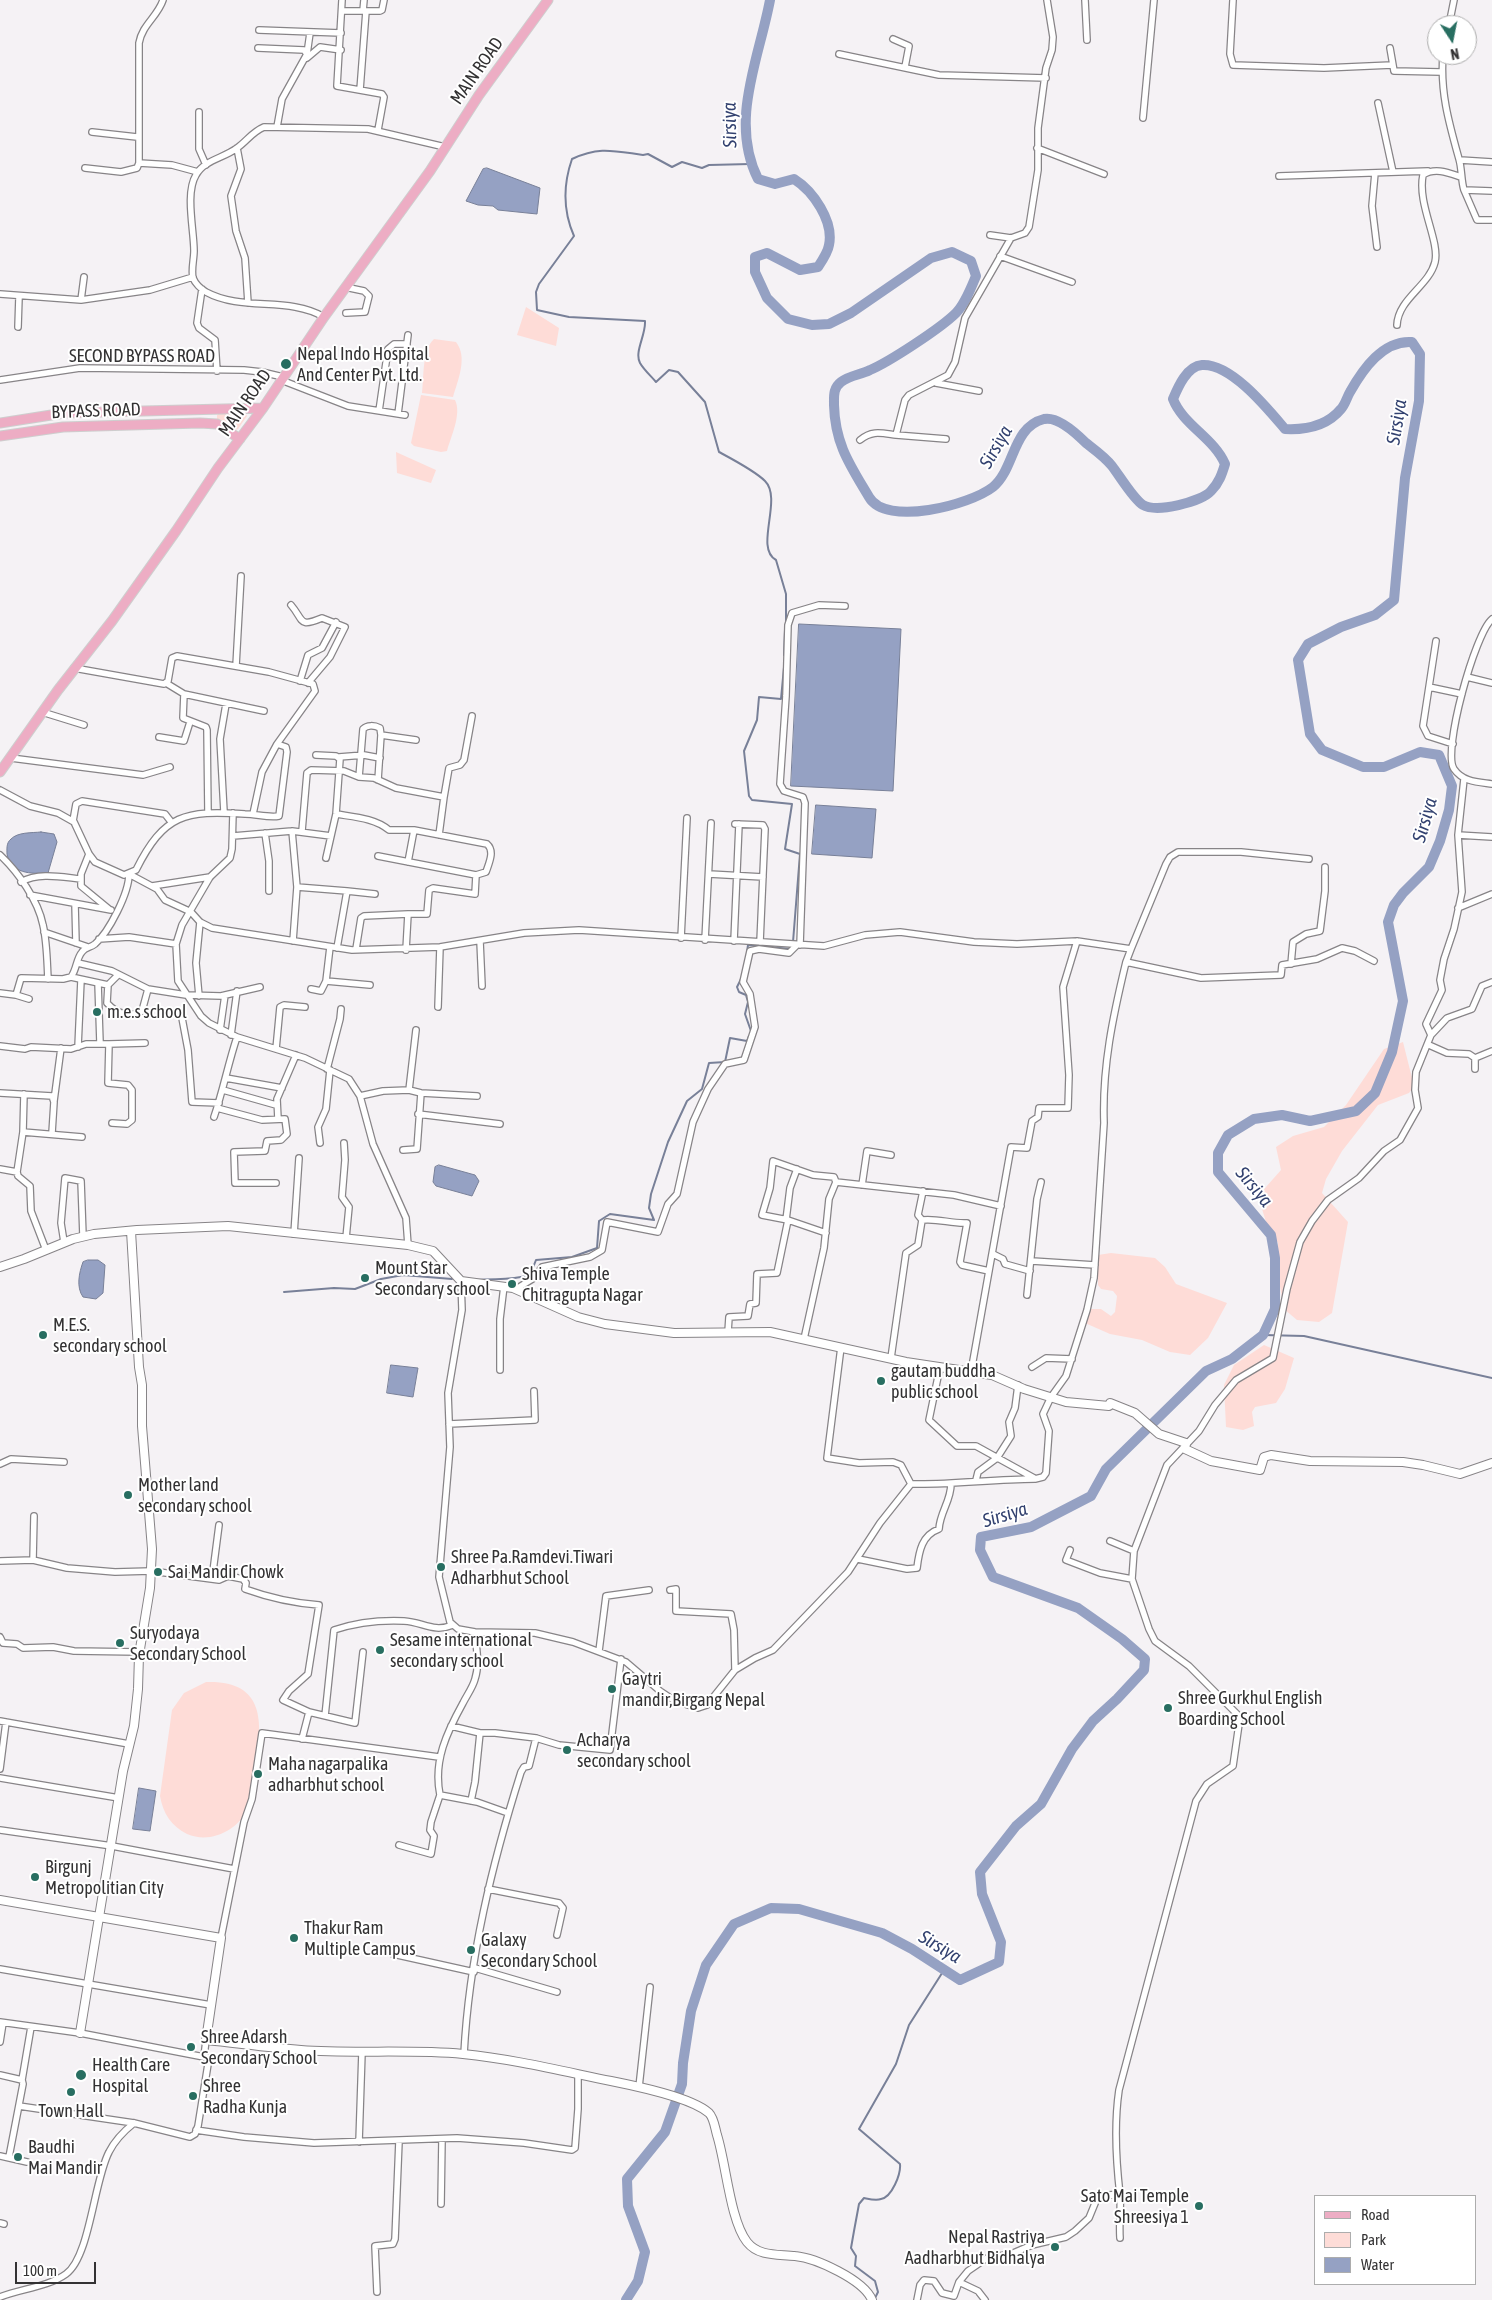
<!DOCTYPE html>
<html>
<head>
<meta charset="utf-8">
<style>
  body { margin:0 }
  #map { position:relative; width:1492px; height:2300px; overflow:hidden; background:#f5f2f5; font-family:"Asap Condensed",sans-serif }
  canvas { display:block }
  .legend { position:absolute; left:1314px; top:2195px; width:162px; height:90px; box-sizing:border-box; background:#fff; border:1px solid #adadad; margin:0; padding:6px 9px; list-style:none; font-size:15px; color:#333233 }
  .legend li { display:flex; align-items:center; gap:10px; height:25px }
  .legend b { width:25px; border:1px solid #adadad }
  .north { position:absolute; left:1427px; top:15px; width:50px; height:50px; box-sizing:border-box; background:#fff; border:1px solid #adadad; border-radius:50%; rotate:169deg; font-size:14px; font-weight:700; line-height:20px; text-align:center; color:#333233 }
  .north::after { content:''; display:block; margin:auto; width:18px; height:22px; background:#286e61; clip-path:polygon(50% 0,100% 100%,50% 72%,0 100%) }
  .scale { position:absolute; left:15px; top:2262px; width:81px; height:22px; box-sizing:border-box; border:2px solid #333233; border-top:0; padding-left:6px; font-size:15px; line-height:18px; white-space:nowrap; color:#333233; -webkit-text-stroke:4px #fff; paint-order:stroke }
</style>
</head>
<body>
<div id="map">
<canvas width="1492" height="2300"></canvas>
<ul class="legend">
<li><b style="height:6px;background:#edadc4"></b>Road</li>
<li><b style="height:14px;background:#fedcd7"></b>Park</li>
<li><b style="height:14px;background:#95a1c3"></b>Water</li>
</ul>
<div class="north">N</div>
<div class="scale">100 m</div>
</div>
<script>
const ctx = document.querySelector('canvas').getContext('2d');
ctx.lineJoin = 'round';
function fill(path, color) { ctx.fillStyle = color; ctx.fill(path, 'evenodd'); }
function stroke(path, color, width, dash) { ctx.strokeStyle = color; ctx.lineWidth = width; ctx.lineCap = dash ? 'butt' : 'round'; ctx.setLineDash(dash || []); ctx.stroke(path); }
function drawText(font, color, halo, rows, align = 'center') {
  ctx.font = font + ' "Asap Condensed",sans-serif'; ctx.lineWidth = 4; ctx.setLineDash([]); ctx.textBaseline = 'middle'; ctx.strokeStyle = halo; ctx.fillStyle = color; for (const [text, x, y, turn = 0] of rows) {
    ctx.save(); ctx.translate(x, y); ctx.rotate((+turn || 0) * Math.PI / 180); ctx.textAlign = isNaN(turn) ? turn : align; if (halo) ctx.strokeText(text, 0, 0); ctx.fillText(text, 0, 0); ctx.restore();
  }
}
fill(new Path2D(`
  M526,307L559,328L556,346L517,335Z
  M434,339L456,342C468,357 458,380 453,397L422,393C424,377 422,350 434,339Z
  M421,395L455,400C462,414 451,436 447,451L441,452L414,446L411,443Z
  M220,413H245L247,416L238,429L235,430L228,423L217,419V415Z
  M396,452L436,470L431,483L397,473Z
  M1403,1042L1414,1086L1409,1093L1378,1105L1342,1151L1326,1179L1322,1193L1348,1222L1332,1313L1319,1322L1297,1320L1284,1309L1278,1275V1243L1267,1225L1258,1196L1281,1170L1276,1147L1293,1136L1324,1127L1346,1105L1384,1049Z
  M1111,1253L1155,1258L1165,1267L1176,1284L1227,1303L1208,1338L1190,1355L1170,1352L1142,1340L1110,1334L1085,1323L1089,1309H1101L1111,1316L1115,1312L1117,1296L1113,1291L1101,1289L1098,1285V1255Z
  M1264,1345L1294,1358L1285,1389L1276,1403L1255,1407L1252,1412L1254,1426L1243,1430L1226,1427L1224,1385L1234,1365Z
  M206,1682C264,1680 263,1720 256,1764C254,1778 254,1796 248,1809C237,1831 210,1844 187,1834C171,1826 163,1813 160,1796L172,1710L184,1693Z`), '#fedcd7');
const water = new Path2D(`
  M487,168L540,188L537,214L498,210L493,206L478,205L466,201L483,169Z
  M799,624L901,629L893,791L791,786Z
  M816,805L876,809L872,858L812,854Z
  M41,832L54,834L57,842L48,873C31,874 11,874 7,854C7,849 6,843 11,839C18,832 31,833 41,832Z
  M439,1165L475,1175L479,1181L472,1196L436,1186L433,1182L435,1167Z
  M88,1260H98L105,1265L103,1293L96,1299L83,1297C76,1287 79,1273 83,1262Z
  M391,1365L418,1368L413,1397L387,1393Z
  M139,1788L156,1791L150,1831L133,1829Z`);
fill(water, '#95a1c3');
stroke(water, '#788098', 1);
stroke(new Path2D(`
  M750,164L709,165L702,168L682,162L672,167L648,154L643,155C614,151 599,146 572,159C563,185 563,211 574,236L539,284L536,292L537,310L569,317L645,321C646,335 634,352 640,363C644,370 651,376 656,382L669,370L678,372L705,402L719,452C732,459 755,471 765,481C783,499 754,548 776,560L786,594V623
  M784,655L785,630
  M784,667L781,699L759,697L757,720L744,751L749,796L752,800L792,804L785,849L800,854L793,942
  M747,952L748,945L791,949
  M741,979L737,987L739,992L746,995L748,1002L745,1014L751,1031
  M476,1280C498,1278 508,1281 530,1275L536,1260L572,1257L597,1248L599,1221L610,1214L654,1220L649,1208L651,1194L668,1142L687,1101L702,1089L709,1063L725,1062L730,1038L747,1041L749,1036
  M284,1292L334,1288L355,1289L381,1279L403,1275L452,1279
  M1263,1335L1304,1336L1492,1378
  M875,2298L878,2292L875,2281L855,2266L856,2256L851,2248L854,2231L859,2204L864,2198C869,2199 876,2201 881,2199C892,2197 901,2174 900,2164L859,2129L896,2064L909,2025L944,1970`), '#788098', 2);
stroke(new Path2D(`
  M626,2300L638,2281L645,2252L628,2206L627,2179L665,2132L682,2084L683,2063L691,2011L706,1965L734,1924L771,1908L799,1909L882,1933L912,1949L960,1980L999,1962L1001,1942L982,1894L980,1872L1016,1826L1041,1804L1072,1749L1093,1721L1117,1699L1144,1670L1145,1659L1122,1639L1078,1608L993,1577L980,1550L981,1537L1031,1527L1091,1496L1106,1469L1206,1371L1232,1359L1263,1335L1275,1309V1258L1271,1235L1218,1172V1153L1228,1135L1254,1119L1282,1115L1310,1121L1356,1111L1375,1093L1392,1052L1403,1001L1388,922L1394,905L1403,893L1429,867L1440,841L1449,810L1452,786L1439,755L1420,752L1384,767H1363L1322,750L1310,734L1298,660L1308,644L1341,627L1375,615L1394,600L1405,478L1419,401L1420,354L1412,342C1383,340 1363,369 1350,392C1347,397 1345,405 1341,409C1327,426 1305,430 1285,429C1268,409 1231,363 1202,365C1187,366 1178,387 1173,399C1183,425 1214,438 1225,464C1222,474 1219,483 1211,491C1201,502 1157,513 1143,505C1134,500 1119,475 1112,466C1105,457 1095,450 1086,443C1077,434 1058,416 1044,419C1012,427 1015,469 993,487C970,505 886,527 869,497C850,465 835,444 834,405C834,396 833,388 841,382C850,375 860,375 870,370C889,362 941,328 956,313C965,304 971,288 976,276L971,261L952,252L931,258L851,313L829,324L812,325L788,319L767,298L755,272V257L767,253L800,270L818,267C822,261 828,252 829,245C834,221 813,191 794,179L775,184L758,179C729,121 759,59 770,0`), '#95a1c3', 10);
const street = new Path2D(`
  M342,0L337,86L382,94L384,97L378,130
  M1085,0L1087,40
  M1233,0L1230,54L1233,65L1324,68L1392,65
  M342,11H380L382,10L384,0
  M363,11L364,0
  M1449,25L1454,0
  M259,30L341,33
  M893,39L909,46L905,67
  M258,48L304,50L307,54L282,99L277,127
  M1390,48L1394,71L1441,72
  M307,54L310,33
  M839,54L939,75L1046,78
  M1443,55C1440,92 1449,123 1459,159C1462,169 1461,180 1464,190L1492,191
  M307,58L320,47L341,50
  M360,90L366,11
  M1378,103L1393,172
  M199,112V149L206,165
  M1143,118L1154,0
  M92,132L137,137
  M237,148L241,169L231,196L236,231L245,258L248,303
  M1037,148L1104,174
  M1460,160L1492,162
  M139,163L172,165L198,172
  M85,168L121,172L137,168L139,163V43C142,25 158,16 163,0
  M1375,173L1372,206L1377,247
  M1279,176L1428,171
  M1464,190L1477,220H1492
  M990,235L1011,238L1025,233L1029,227L1038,170V128L1046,68L1052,50L1053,37L1047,0
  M1000,256L1072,282
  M345,287L364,291L369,296L365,312L346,313
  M202,289L197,323L199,328L215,340L217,371
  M0,294L81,300L150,290L193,277
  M81,300L84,277
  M324,317C288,296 243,312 206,292C201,289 195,283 193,278C191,270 194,259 194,251C194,230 185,193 196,175C204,160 224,158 237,148C247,141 252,132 264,127L368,129L445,147
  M1397,325C1398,299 1429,286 1435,262C1440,241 1417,204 1423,175C1435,167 1449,173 1461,177
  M18,327L19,297
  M0,380L80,368L244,370L262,372L283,377
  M281,380L348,406L405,415
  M936,383L979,391
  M379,411L388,349L394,344H407
  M398,414L408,335
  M896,435L946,439
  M860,440C872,430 881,433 896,435L905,400L909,395L948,375L955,362L965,318L1011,238
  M291,605C304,620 298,628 322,618L345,627L330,657L308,683
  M1492,619C1475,633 1442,752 1454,769C1463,782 1478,782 1492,784
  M1436,641L1423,726L1428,736L1453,744
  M236,666L241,576
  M74,668L164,684L168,681L172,658L177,656L269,672L313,684L315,691L277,744L262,772L253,814
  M1467,677L1492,683
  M300,681L308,655L322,648L336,622
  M166,683L184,694L264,711
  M1429,687L1462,694
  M184,694L183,718L206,727L207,730L208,813
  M42,712L84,725
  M381,735L416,740
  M159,737L184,741L190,722
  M316,755L336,756L340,759L336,814L326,858
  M339,757L364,755L380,758
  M11,758L143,775L170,767
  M359,777L363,729C367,725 374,725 380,728L381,735L378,780
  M0,790L30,806L58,813L74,822L89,854L95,862L124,875L136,870C164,814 185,810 245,814C256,814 269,818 279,816L287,752L286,747L277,744
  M224,812L220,739L226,704
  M233,813L232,849L230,858L210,877L182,925L176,944L178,981L201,1016L209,1023L237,1037L305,1058L349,1079L360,1096L373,1144L406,1218L408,1245
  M336,814C354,817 375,818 389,830H414L487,844C495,851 489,863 486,872L476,875L475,894L433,888L429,890L427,914H408L406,950
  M73,821L76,804L82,801L165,814L172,823
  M735,824L763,825L765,829L760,942
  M292,831L297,887L293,941
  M302,831L307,773L311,770L344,771L359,777L374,778L396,788L444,797L449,768L460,765L464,760L472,716
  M265,833L269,861V891
  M439,835L444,797
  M1458,835L1492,837
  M233,836L292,831L331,836
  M89,854L81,874V886L109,909
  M0,855C18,872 38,900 43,925C47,942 47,961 48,979
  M378,856L476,875
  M408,862L414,830
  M709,874L763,877
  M21,882C39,872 61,877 81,879
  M152,886L210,877
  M297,887L347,891L337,948
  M347,891L375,894
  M30,895L111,910
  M75,904L76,943
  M1458,908L1492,894
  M44,932L88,947
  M681,938L687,818
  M99,939L129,937L176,944
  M705,940L711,823
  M480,941L482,986
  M734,941L739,824
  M800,945L805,803L803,797L784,791L780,784L786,696L788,625L792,613L819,605L845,606
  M330,947L326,981L370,985
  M356,949L361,918L364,916L408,914
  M1131,949L1166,864L1170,857L1178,852H1241L1309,859
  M1126,962L1201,978L1281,975L1282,965L1317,959L1342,948L1355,951L1374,961
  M78,963L112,971L148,989L186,995L221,996L260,987
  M1291,964L1293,942L1306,934L1320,931L1325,891V867
  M71,977L108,985L118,975
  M98,983L100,1043
  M108,985L107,1003C117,1014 130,1018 142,1011L148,989
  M311,989L321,991L326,981
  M0,993L16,995L21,978L63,979L71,977C77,969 76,959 82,952C85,947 90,948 95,944C109,932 129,893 129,874L157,889L165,900L191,912L200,922L212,928L352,950L440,947L524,933L579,930L824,946L865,935L900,932L974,942L1017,944L1077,941L1131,949L1126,962C1113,1016 1102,1067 1104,1123L1094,1278L1087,1310L1066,1376L1051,1397L1043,1414L1049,1431L1046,1473L1043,1477L1035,1479C993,1479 953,1485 911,1484L880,1523L848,1572L773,1650L755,1658L735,1670L707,1705L698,1708L675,1701L660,1691L626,1662L573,1642L535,1633L475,1632L458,1629L450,1622L439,1577L450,1447L448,1393L462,1310L461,1281
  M16,995L29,999
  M199,996L196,963L200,922
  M438,1007L440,947
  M182,1018L188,1050L192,1102L219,1103
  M220,1030L225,995
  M231,1035L237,991
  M1431,1035L1426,1024L1442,990L1440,980L1444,959L1454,929L1462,892L1458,835L1464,779
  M109,1044L145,1043
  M1429,1045L1447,1053L1469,1054L1475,1058V1069
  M0,1046L25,1049L31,1047L71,1049L86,1044H109L108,1083L128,1085L132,1090V1120L127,1124L112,1123
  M78,1047L81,980
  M276,1049L280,1007L284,1005L305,1007
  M1475,1058L1492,1051
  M327,1069L340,1019L341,1009
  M226,1078L282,1088
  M223,1090L276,1105
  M409,1090L416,1030
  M0,1093L52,1096L54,1102L52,1133
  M360,1096L383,1091L409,1090L421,1093L477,1096
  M54,1101L61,1048
  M217,1108L262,1120L285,1119L287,1134L281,1140L267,1141L265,1151L234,1152L235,1183H276
  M418,1114L500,1124
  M214,1117C223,1091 228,1064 237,1037
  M278,1119L277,1099L296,1055
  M23,1132L82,1137
  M320,1143L318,1127L326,1109L330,1070
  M344,1143L345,1160L342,1197L349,1207L346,1238
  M403,1150L417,1149L421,1093
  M0,1169L17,1172L23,1132L24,1094
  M17,1172L18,1176L30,1186L31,1211L46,1250
  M862,1185L867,1151L891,1155
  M786,1220L790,1188L797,1169
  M788,1220L826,1233
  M922,1220C938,1218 951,1224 967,1223L960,1262L962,1265L989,1271
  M294,1234L299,1158
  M64,1242L61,1223L65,1178L81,1181L83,1236
  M993,1254L1003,1259L1005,1264L1030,1271
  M1032,1261L1095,1265
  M516,1289L534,1278L542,1267L590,1257L602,1250L607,1222L658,1232L668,1204L677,1194L693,1122L708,1089L725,1064L744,1060L755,1027L750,994L743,982L750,951L759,949L789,953L797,945
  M1027,1295L1037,1199L1041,1182
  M728,1332L729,1317L748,1316L750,1304L756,1303L757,1274L777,1273L788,1220L762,1215L770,1188L773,1161L813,1175L834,1177L836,1182L954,1195L1001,1206
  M804,1339L824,1248L829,1199L836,1182
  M841,1347L827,1458L859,1463L893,1462L901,1465L911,1484
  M891,1358L906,1253L918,1245L922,1220L918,1215L923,1191
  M940,1367L929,1420L957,1446H976L1034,1478
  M1032,1367L1046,1358L1072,1359
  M500,1370V1319L504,1286
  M971,1372L1011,1147L1027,1148L1032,1121L1038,1117L1039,1108H1068L1069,1075L1063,987L1077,941
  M449,1424L535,1420L534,1391
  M0,1464L11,1459L64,1462
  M976,1480L978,1472L997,1458L1011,1436L1009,1422L1015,1408L1018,1385
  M1110,1541L1134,1551
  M1070,1550L1066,1560L1100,1573L1132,1579
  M858,1559L907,1569L917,1568C919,1551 922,1535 939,1529C940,1512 951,1501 951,1484
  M33,1560L34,1516
  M0,1561L33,1560L67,1568L115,1572L151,1571L219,1580L228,1576L243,1579L246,1583L245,1589C270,1598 292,1603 319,1605L308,1674L289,1691L283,1700L309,1712
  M212,1579L219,1525
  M670,1590L676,1589V1611L731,1614L734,1630L735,1670
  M475,1632C476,1647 480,1664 475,1679C473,1687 467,1695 463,1703C447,1732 433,1761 440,1795L477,1802L508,1813
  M0,1637L3,1643L17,1644L23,1648L53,1647L74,1651L139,1652
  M599,1651L606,1596L649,1590
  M325,1716L334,1630C355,1623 382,1620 404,1621C423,1622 433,1633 453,1625
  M0,1721L129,1744
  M451,1726L480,1733H495L536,1738L559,1745L610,1750L621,1659
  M302,1739L309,1712L355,1723L363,1652
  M0,1769L6,1722
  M0,1778L119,1798
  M471,1801L475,1782L480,1733
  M0,1830L112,1846L234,1869
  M399,1845L431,1854L434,1836L430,1830L431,1822L440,1795
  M488,1889L559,1903L563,1908L557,1935
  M221,1938L244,1822L252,1799L262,1733L439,1757
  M393,1954L474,1972
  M475,1968L557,1992
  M0,1969L211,2005
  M0,2022L80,2033L204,2057
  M0,2042L3,2023
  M464,2054C469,1958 492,1864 521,1772L524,1767L529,1766L536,1738
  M0,2075L22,2080L23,2084L9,2157
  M22,2080L31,2027
  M639,2087L650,1987
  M19,2106L134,2123L190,2137L195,2134L198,2126L209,2058L204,2057L206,2040
  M196,2130L244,2137L314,2143L457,2138L524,2143L572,2150L575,2148L578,2109V2074
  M359,2142L362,2052
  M0,2156L27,2162
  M441,2204L442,2139
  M0,2223L4,2224
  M1120,2238C1119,2223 1121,2209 1120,2195C1116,2161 1114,2124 1119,2090L1196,1801L1207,1784L1233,1766L1240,1717L1189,1666L1155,1641L1149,1629L1132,1579L1134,1551L1167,1465L1199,1431L1215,1405L1236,1380L1273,1358L1287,1289L1300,1242L1312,1221L1328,1200L1359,1178L1384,1151L1400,1140L1418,1108L1415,1090L1416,1072L1431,1035L1447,1018L1472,1009L1482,986L1492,982
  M959,2282L978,2291L985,2300
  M377,2292L375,2246L393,2244L395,2239L399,2141
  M0,2297C20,2289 48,2287 66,2274C90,2257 94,2180 109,2152C115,2140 124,2131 134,2123
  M917,2300L920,2285L924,2280L934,2281L942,2293L954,2296L959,2282L968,2271L987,2258L1011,2254L1032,2245L1066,2237L1075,2231L1089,2218L1098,2196L1120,2194`);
const secondary = new Path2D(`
  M0,1267L24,1259L73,1239L94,1234L137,1230L228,1226L408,1245L433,1251L461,1281L513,1288L578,1317L605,1324L674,1333L770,1332L906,1362L992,1375L1024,1389L1066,1402L1109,1406L1110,1403L1135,1413L1159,1434L1186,1443L1185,1449L1211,1461L1260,1470L1264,1457L1271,1455L1310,1461L1403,1462L1423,1465L1460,1474L1492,1463
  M0,1900L221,1938L206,2040C237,2043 269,2048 301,2050C355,2054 409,2049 463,2054C513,2059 562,2071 611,2081C636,2086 691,2097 709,2113C714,2118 715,2128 717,2135C726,2163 730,2220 747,2242C759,2257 778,2254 795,2256C816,2258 864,2280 872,2300
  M80,2033L123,1771L134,1726L138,1689L139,1655L150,1588L152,1549L142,1426V1385L139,1367L131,1231`);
const primary = new Path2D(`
  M0,423L64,413L263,408
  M0,436L63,427L200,423L217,424L240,439
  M0,772L58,690L112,621L176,531L218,468L263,408L324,317L430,171L479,95L548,0`);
stroke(street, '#878487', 8);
stroke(secondary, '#878487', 10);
stroke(primary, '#cecece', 11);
stroke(street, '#fff', 5.5);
stroke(secondary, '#fff', 8);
stroke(primary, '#edadc4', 9);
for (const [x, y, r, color] of [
  [286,364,6,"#286e61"],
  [97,1012,5,"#286e61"],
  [365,1278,5,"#286e61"],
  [512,1284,5,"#286e61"],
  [43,1335,5,"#286e61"],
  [881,1381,5,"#286e61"],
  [128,1495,5,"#286e61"],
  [441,1567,5,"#286e61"],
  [158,1572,5,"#286e61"],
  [120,1643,5,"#286e61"],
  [380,1650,5,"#286e61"],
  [612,1689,5,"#286e61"],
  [1168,1708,5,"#286e61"],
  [567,1750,5,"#286e61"],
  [258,1774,5,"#286e61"],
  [35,1877,5,"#286e61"],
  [294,1938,5,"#286e61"],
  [471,1950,5,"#286e61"],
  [191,2047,5,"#286e61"],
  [81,2075,6,"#286e61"],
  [71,2092,5,"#286e61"],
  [193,2096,5,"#286e61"],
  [18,2157,5,"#286e61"],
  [1199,2206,5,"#286e61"],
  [1055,2247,5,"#286e61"]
]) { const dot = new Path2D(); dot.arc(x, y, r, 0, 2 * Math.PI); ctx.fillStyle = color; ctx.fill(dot); stroke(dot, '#fff', 2); }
drawText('18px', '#333233', '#fff', [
  ["MAIN ROAD",477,71,-55],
  ["SECOND BYPASS ROAD",142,356],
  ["MAIN ROAD",245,403,-55],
  ["BYPASS ROAD",96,411,-2]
]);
drawText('18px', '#333233', '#fff', [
  ["Nepal Indo Hospital",297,354],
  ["And Center Pvt. Ltd.",297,375],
  ["m.e.s school",107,1012],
  ["Mount Star",375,1268],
  ["Secondary school",375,1289],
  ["Shiva Temple",522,1274],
  ["Chitragupta Nagar",522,1295],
  ["M.E.S.",53,1325],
  ["secondary school",53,1346],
  ["gautam buddha",891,1371],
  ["public school",891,1392],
  ["Mother land",138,1485],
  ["secondary school",138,1506],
  ["Shree Pa.Ramdevi.Tiwari",451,1557],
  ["Adharbhut School",451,1578],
  ["Sai Mandir Chowk",168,1572],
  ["Suryodaya",130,1633],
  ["Secondary School",130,1654],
  ["Sesame international",390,1640],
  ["secondary school",390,1661],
  ["Gaytri",622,1679],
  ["mandir,Birgang Nepal",622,1700],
  ["Shree Gurkhul English",1178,1698],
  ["Boarding School",1178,1719],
  ["Acharya",577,1740],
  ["secondary school",577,1761],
  ["Maha nagarpalika",268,1764],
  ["adharbhut school",268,1785],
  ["Birgunj",45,1867],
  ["Metropolitian City",45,1888],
  ["Thakur Ram",304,1928],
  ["Multiple Campus",304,1949],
  ["Galaxy",481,1940],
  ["Secondary School",481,1961],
  ["Shree Adarsh",201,2037],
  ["Secondary School",201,2058],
  ["Health Care",92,2065],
  ["Hospital",92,2086],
  ["Shree",203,2086],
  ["Radha Kunja",203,2107],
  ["Town Hall",71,2111,"center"],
  ["Baudhi",28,2147],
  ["Mai Mandir",28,2168],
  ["Sato Mai Temple",1189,2196,"right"],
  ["Shreesiya 1",1189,2217,"right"],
  ["Nepal Rastriya",1045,2237,"right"],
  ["Aadharbhut Bidhalya",1045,2258,"right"]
], 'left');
drawText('italic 19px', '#334270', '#fff', [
  ["Sirsiya",730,125,-91],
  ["Sirsiya",1397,422,-81],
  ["Sirsiya",996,447,-60],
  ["Sirsiya",1425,820,-74],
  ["Sirsiya",1254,1187,50],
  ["Sirsiya",1005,1515,-17],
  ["Sirsiya",940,1947,31]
]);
</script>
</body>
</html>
